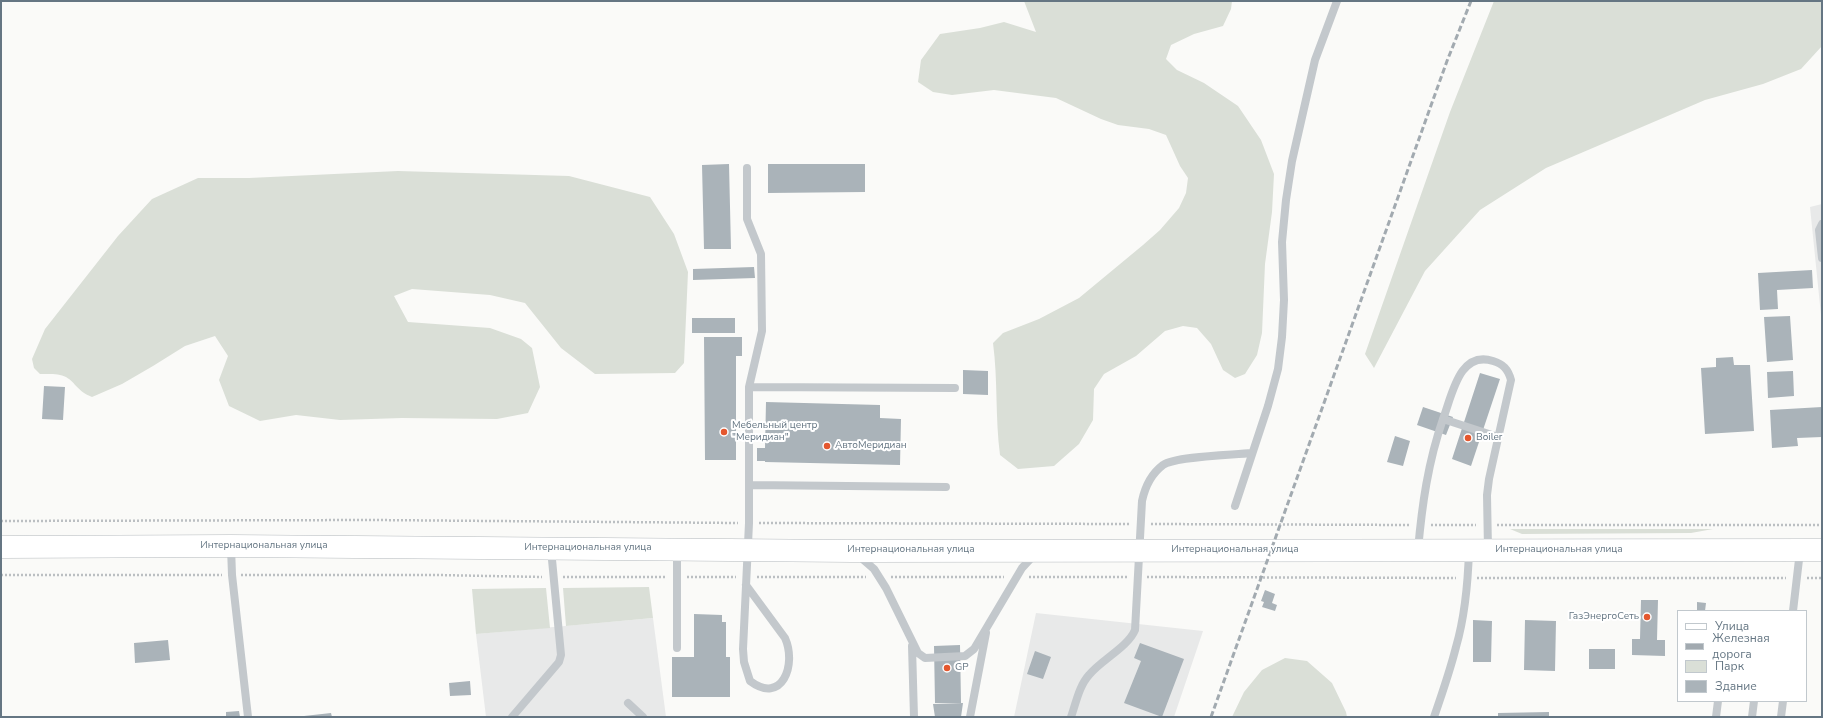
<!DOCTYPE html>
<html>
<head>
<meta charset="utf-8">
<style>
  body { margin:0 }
  #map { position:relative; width:1823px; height:718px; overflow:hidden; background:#fafaf8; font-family:"Nunito Sans",sans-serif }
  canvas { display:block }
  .frame { position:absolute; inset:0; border:2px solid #657683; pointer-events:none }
  .legend { position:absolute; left:1677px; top:610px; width:130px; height:92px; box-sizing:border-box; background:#fff; border:1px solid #c1c8cd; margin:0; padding:5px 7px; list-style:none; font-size:12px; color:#657683 }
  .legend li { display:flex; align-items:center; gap:8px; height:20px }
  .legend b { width:20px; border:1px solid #c1c8cd }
</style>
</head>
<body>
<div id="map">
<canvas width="1823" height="718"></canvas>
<div class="frame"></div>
<ul class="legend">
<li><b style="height:5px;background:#fff"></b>Улица</li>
<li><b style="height:5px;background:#a2aab0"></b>Железная дорога</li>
<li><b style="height:11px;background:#dadfd7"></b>Парк</li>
<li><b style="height:11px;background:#aab3b9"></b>Здание</li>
</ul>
</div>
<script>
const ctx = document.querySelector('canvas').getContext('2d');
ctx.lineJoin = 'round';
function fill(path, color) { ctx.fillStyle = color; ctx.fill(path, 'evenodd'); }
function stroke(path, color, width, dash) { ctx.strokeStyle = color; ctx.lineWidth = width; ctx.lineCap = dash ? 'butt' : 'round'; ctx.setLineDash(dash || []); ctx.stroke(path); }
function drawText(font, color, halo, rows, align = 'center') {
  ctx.font = font + ' "Nunito Sans",sans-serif'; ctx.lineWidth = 4; ctx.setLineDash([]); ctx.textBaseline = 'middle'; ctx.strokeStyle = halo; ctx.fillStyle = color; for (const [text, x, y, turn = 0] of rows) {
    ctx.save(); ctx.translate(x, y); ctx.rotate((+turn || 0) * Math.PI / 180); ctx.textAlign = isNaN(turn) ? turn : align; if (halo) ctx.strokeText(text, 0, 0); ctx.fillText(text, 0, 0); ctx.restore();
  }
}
fill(new Path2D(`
  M1822,204V325L1810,207Z
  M1036,613L1203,631L1174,717H1014Z
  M653,618L666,717H486L476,634Z`), '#e8e9e9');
fill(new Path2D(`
  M1024,1H1232L1231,9L1223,26L1194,34L1171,45L1166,59L1177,70L1204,83L1238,106L1261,140L1274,174L1272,212L1265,264L1262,333L1257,355L1245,374L1235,378L1223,370L1211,344L1197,328L1183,326L1165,331L1136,356L1104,374L1094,389L1093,420L1079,444L1054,466L1018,469L1000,455C995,418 998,380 993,343L1003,333L1039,319L1079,298L1143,245L1160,230L1179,208L1186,193L1188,178L1180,166L1166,135L1149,129L1118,125L1101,119L1056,98L994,90L952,95L933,92L918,82L921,60L940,34L980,28L1004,22L1036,32Z
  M1494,1H1822V46L1801,69L1763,84L1705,100L1546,168L1480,210L1425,271L1374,368L1365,354L1450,112Z
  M398,171L569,176L650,197L674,234L688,272L684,363L675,373L595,374L561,348L525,303L490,295L412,289L394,296L408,322L490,328L521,339L532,348L540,387L528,413L497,419L402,418L340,420L296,415L260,421L229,406L219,380L228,356L215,336L185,346L153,366L122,384L92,397C77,391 76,383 66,377C59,373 47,374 40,374L34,368L32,359L45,329L118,236L152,199L198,178H249Z
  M1510,529H1713L1691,533L1522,534Z
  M649,587L653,618L566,626L563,588Z
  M546,588L550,628L476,634L472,589Z
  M1285,658L1307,661L1332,683L1346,712L1347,717H1232L1244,692L1262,670Z`), '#dadfd7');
fill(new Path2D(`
  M729,164L731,249H704L702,165Z
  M768,164H865V192L768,193Z
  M754,267L755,278L693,280V269Z
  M1812,270L1813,288L1777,290L1778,309L1760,310L1758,273Z
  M1790,316L1793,360L1767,362L1764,317Z
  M692,318H735V333H692Z
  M704,337H742V356H736V460H705Z
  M1733,357L1734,365H1750L1754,431L1705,434L1701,368L1716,367V358Z
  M963,370L988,371V395L963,394Z
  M1793,371L1794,396L1768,398L1767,372Z
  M1480,373L1500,379L1471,466L1452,459Z
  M44,386L65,387L63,420L42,419Z
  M766,402L880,405V418L901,419L900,465L765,462V461H757V448H765Z
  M1423,407L1453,417L1446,435L1417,425Z
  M1822,407V437L1797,438L1798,446L1772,448L1770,410Z
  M1395,436L1410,441L1403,466L1387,462Z
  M1265,590L1275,594L1272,603L1277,605L1275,611L1262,607L1264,602L1261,601Z
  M1641,600H1658L1657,640H1665V656L1632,655V639H1640Z
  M1697,602L1706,603L1705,611H1697Z
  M694,614L722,615V622H726V657H730V697H672V657H694Z
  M1473,620L1492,621L1491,662H1473Z
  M1525,620L1556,621L1555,671L1524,670Z
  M168,640L170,660L135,663L134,643Z
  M1140,643L1184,659L1162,717L1124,703L1141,661L1134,658Z
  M960,645L961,703H935L934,646Z
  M1589,649H1615V669H1589Z
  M1035,651L1051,657L1043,679L1027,674Z
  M470,681L471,695L450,696L449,683Z
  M963,703L961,717H935L933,704Z
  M239,711L240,717H226V712Z
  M1549,712V717H1498V713Z
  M331,713L332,717H304V716Z`), '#aab3b9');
const primary = new Path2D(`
  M1,547L231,546L853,551L1822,550`);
stroke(primary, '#b5babe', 23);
stroke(new Path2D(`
  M1,521L372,520L738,523
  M759,523L1130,524
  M1151,524L1410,525
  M1431,525H1476
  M1497,525H1822
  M1,575H222
  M241,575H437L542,577
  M563,577H666
  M687,577H736
  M757,577H866
  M891,577H1004
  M1029,577H1128
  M1147,577L1456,578
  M1477,578H1786
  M1807,578H1822`), '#bbbfc2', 2.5, [2, 2]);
stroke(new Path2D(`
  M1822,224L1819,230L1822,258
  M749,387L955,388
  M1443,419C1452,396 1459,350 1493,361C1503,364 1508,369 1511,380L1489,479L1487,495L1488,549
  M749,485L946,487
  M1235,506L1268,406L1278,369L1282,337L1284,300L1282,242L1286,200L1292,161L1315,60L1337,1
  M231,547L232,575L248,717
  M1418,550C1422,505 1428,462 1443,419L1498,437
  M859,556L874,569L886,588L918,653L925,658L965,656L974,649L1022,568L1034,555
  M746,585L785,638C797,665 782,705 750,681L744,662L743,649L749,523V387L762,331L761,254L747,219V168
  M1793,611L1800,551
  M912,646L914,717
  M677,648V550
  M628,703L643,717
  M512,717L559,662L561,655L551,549
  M970,717L986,633
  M1071,717C1076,703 1079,686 1089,675C1101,660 1128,647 1135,630L1142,501C1145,487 1151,474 1163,465C1176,456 1234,455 1251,453
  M1434,717C1442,694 1450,671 1456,647C1465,616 1468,583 1469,550
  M1716,717L1718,701
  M1752,717L1754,701
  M1781,717L1783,701`), '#c3c8cc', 8);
stroke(primary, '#fff', 22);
stroke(new Path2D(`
  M1211,717L1447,61L1471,1`), '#a2aab0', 3, [6, 3]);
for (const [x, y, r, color] of [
  [724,432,4,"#e4572e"],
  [1468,438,4,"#e4572e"],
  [827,446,4,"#e4572e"],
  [1647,617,4,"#e4572e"],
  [947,668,4,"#e4572e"]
]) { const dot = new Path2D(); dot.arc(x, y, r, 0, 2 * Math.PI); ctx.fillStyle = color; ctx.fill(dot); stroke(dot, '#fff', 1.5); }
drawText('10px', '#657683', '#fff', [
  ["Мебельный центр",732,426],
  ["\"Меридиан\"",732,438],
  ["Boiler",1476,438],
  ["АвтоМеридиан",835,446],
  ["ГазЭнергоСеть",1639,617,"right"],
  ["GP",955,668]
], 'left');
drawText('10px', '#657683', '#fff', [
  ["Интернациональная улица",264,546],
  ["Интернациональная улица",588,548],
  ["Интернациональная улица",911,550],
  ["Интернациональная улица",1235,550],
  ["Интернациональная улица",1559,550]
]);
</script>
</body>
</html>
